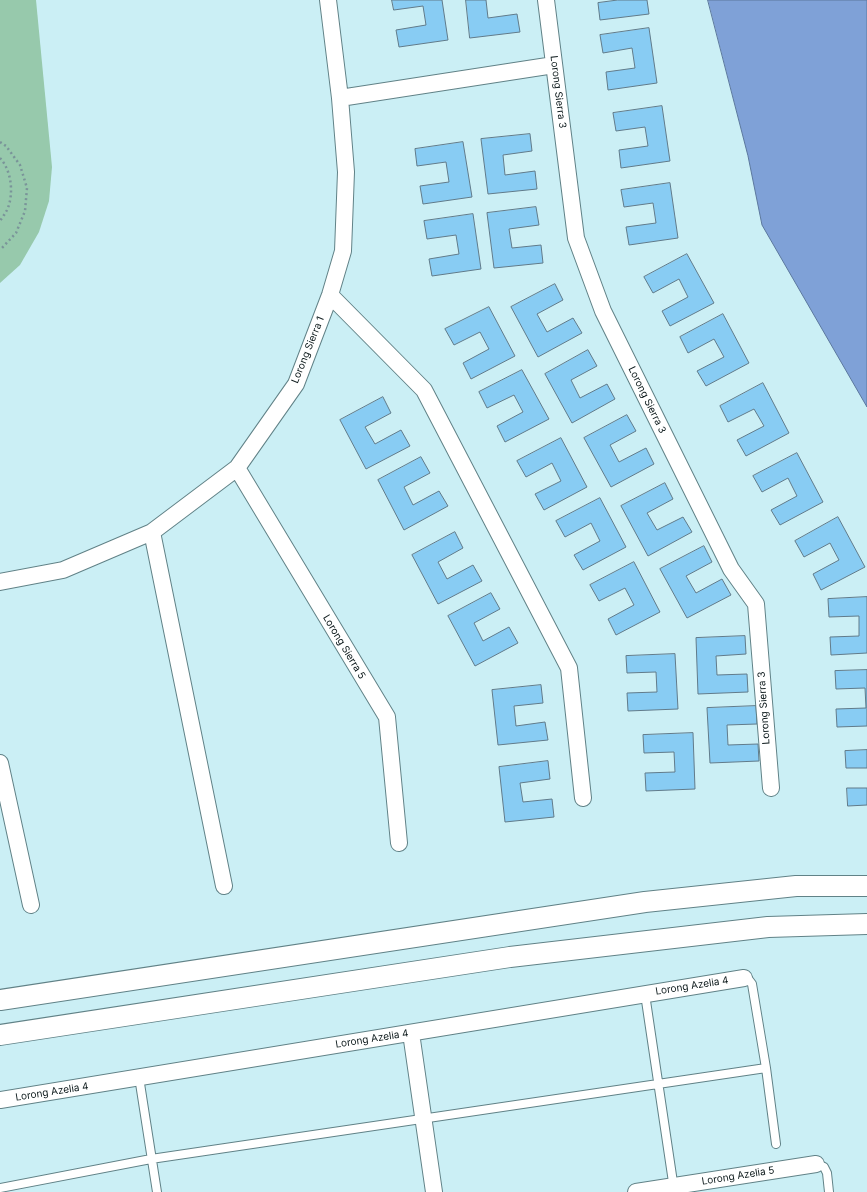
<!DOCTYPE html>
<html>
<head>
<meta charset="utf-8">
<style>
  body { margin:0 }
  canvas { display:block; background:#cbeff5 }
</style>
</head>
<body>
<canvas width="867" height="1192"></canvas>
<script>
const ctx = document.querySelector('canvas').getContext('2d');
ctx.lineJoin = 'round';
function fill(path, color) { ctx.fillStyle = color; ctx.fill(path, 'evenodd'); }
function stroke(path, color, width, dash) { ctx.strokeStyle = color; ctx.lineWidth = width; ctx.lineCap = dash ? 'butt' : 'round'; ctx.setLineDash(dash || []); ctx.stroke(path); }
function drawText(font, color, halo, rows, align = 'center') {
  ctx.font = font + ' Inter,sans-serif'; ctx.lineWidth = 3; ctx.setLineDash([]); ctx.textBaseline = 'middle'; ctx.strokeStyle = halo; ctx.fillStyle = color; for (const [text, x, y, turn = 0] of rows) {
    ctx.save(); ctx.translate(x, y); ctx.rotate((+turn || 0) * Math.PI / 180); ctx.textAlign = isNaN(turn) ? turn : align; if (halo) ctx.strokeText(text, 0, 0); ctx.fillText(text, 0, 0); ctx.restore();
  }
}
fill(new Path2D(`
  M0,0H36L52,167L49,201L39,232L20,265L0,283Z`), '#97c9ac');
const water = new Path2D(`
  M708,0H867V407L762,225L748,156Z`);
fill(water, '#7fa1d7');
stroke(water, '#5c789e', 1);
const building = new Path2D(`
  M392,0H442L448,40L399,47L396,30L426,25L423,6L394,10Z
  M466,0H486L488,18L517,14L520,32L470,38Z
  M618,0H647L649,14L600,20L598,3Z
  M649,28L657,83L608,90L606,72L635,68L632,48L603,53L600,35Z
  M662,106L670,161L621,168L619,150L648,146L645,127L616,131L613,113Z
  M530,134L532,151L503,155L505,175L535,171L537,189L488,194L481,139Z
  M463,142L472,197L423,204L420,186L449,182L446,162L417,166L415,149Z
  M670,183L678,238L629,245L626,227L656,223L653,203L624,207L621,190Z
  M536,207L539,225L509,229L512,248L541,245L543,263L494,268L487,213Z
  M473,214L481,269L432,276L429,259L459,254L456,235L427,239L424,221Z
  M687,254L714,303L670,326L662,311L688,297L679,279L653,293L644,277Z
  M555,284L563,300L537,314L547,332L573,318L582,333L538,357L511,307Z
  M489,307L515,356L471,379L463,363L489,349L480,332L454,345L445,329Z
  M723,314L749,363L706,386L697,371L724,357L714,339L688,353L680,337Z
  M588,350L597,366L571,380L580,398L607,384L615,399L572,423L545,374Z
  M522,370L549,419L505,442L497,426L523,412L514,395L487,408L479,392Z
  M763,383L789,433L746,456L737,440L764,426L754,409L728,422L720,406Z
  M383,397L391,413L365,427L375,444L401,430L410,446L366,469L340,420Z
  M627,415L636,431L610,445L619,462L646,448L654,464L611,487L584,438Z
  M561,438L587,487L544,510L535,494L561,481L552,463L526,477L517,461Z
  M797,453L823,502L780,525L771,510L797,496L788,478L762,492L753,476Z
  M421,457L430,473L404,487L413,505L439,491L448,506L404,530L378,480Z
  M665,483L673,499L647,513L657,530L683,517L692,532L648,556L621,506Z
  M600,498L626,547L583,570L574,555L600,541L591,523L565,537L556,521Z
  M838,517L865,567L821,590L813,574L839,560L830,543L804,557L795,541Z
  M455,532L463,548L438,562L447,579L473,565L482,581L438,604L412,555Z
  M704,546L712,562L686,576L696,593L722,579L731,595L687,618L660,569Z
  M634,562L660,612L616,635L608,619L634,605L625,588L599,601L590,585Z
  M491,593L500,609L474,623L483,641L509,627L518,643L475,666L448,616Z
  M867,597V653L831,655L830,637L859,636V616L829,617L828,599Z
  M745,636L746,654L716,656L717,675L747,674L748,692L698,694L696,638Z
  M675,654L678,709L628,711L627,693L657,692L656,672L627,673L626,656Z
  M867,670V726L837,727L836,709L866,708L865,688L836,689L835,671Z
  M541,685L543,703L514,706L516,726L545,722L548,740L498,745L492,690Z
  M756,706L757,724L727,725L728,745L758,744L759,761L710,763L707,708Z
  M693,733L695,789L646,791L645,773L675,772L674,752L644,753L643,735Z
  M867,750V768H846L845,751Z
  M548,761L550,779L520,783L523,802L552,799L554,817L505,822L499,767Z
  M847,788H867V805L848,806Z`);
fill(building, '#88ccf3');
stroke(building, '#617b8a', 1);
const service = new Path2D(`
  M645,994L674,1189
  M766,1068L776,1144
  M139,1077L157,1192
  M816,1164L824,1167L827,1173L829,1192
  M0,1188L151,1159L766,1068L752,984L749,980L744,978`);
const minor = new Path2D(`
  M546,0L576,238L603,311L731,569L756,604L771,788
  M340,98L554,65
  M330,295L424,390L569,668L583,798
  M237,468L387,717L399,843
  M152,532L224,886
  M0,582L63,570L152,532L237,468L296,384L330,295L343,251L346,172L340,98L328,0
  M0,763L31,905
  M411,1033L434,1192
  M0,1100L744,978
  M636,1192L816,1164`);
const tertiary = new Path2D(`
  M0,1000L645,902L796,886H867
  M0,1035L510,957L768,927L867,924`);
stroke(service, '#618287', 10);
stroke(minor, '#618287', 18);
stroke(tertiary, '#618287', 22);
stroke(new Path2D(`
  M0,142L6,146L20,165L27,188L25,211L16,233L0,250
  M0,158C12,171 14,195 7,210C5,214 2,218 0,221`), '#7a9499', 2.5, [2, 3]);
stroke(service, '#fff', 8);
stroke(minor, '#fff', 16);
stroke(tertiary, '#fff', 20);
drawText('10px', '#0b181a', '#fff', [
  ["Lorong Sierra 3",558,92,83],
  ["Lorong Sierra 1",308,350,-68],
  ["Lorong Sierra 3",647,400,64],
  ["Lorong Sierra 5",344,647,59],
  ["Lorong Sierra 3",764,708,-94],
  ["Lorong Azelia 4",692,986,-9],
  ["Lorong Azelia 4",372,1039,-9],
  ["Lorong Azelia 4",52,1092,-9],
  ["Lorong Azelia 5",738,1176,-9]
]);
</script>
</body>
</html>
